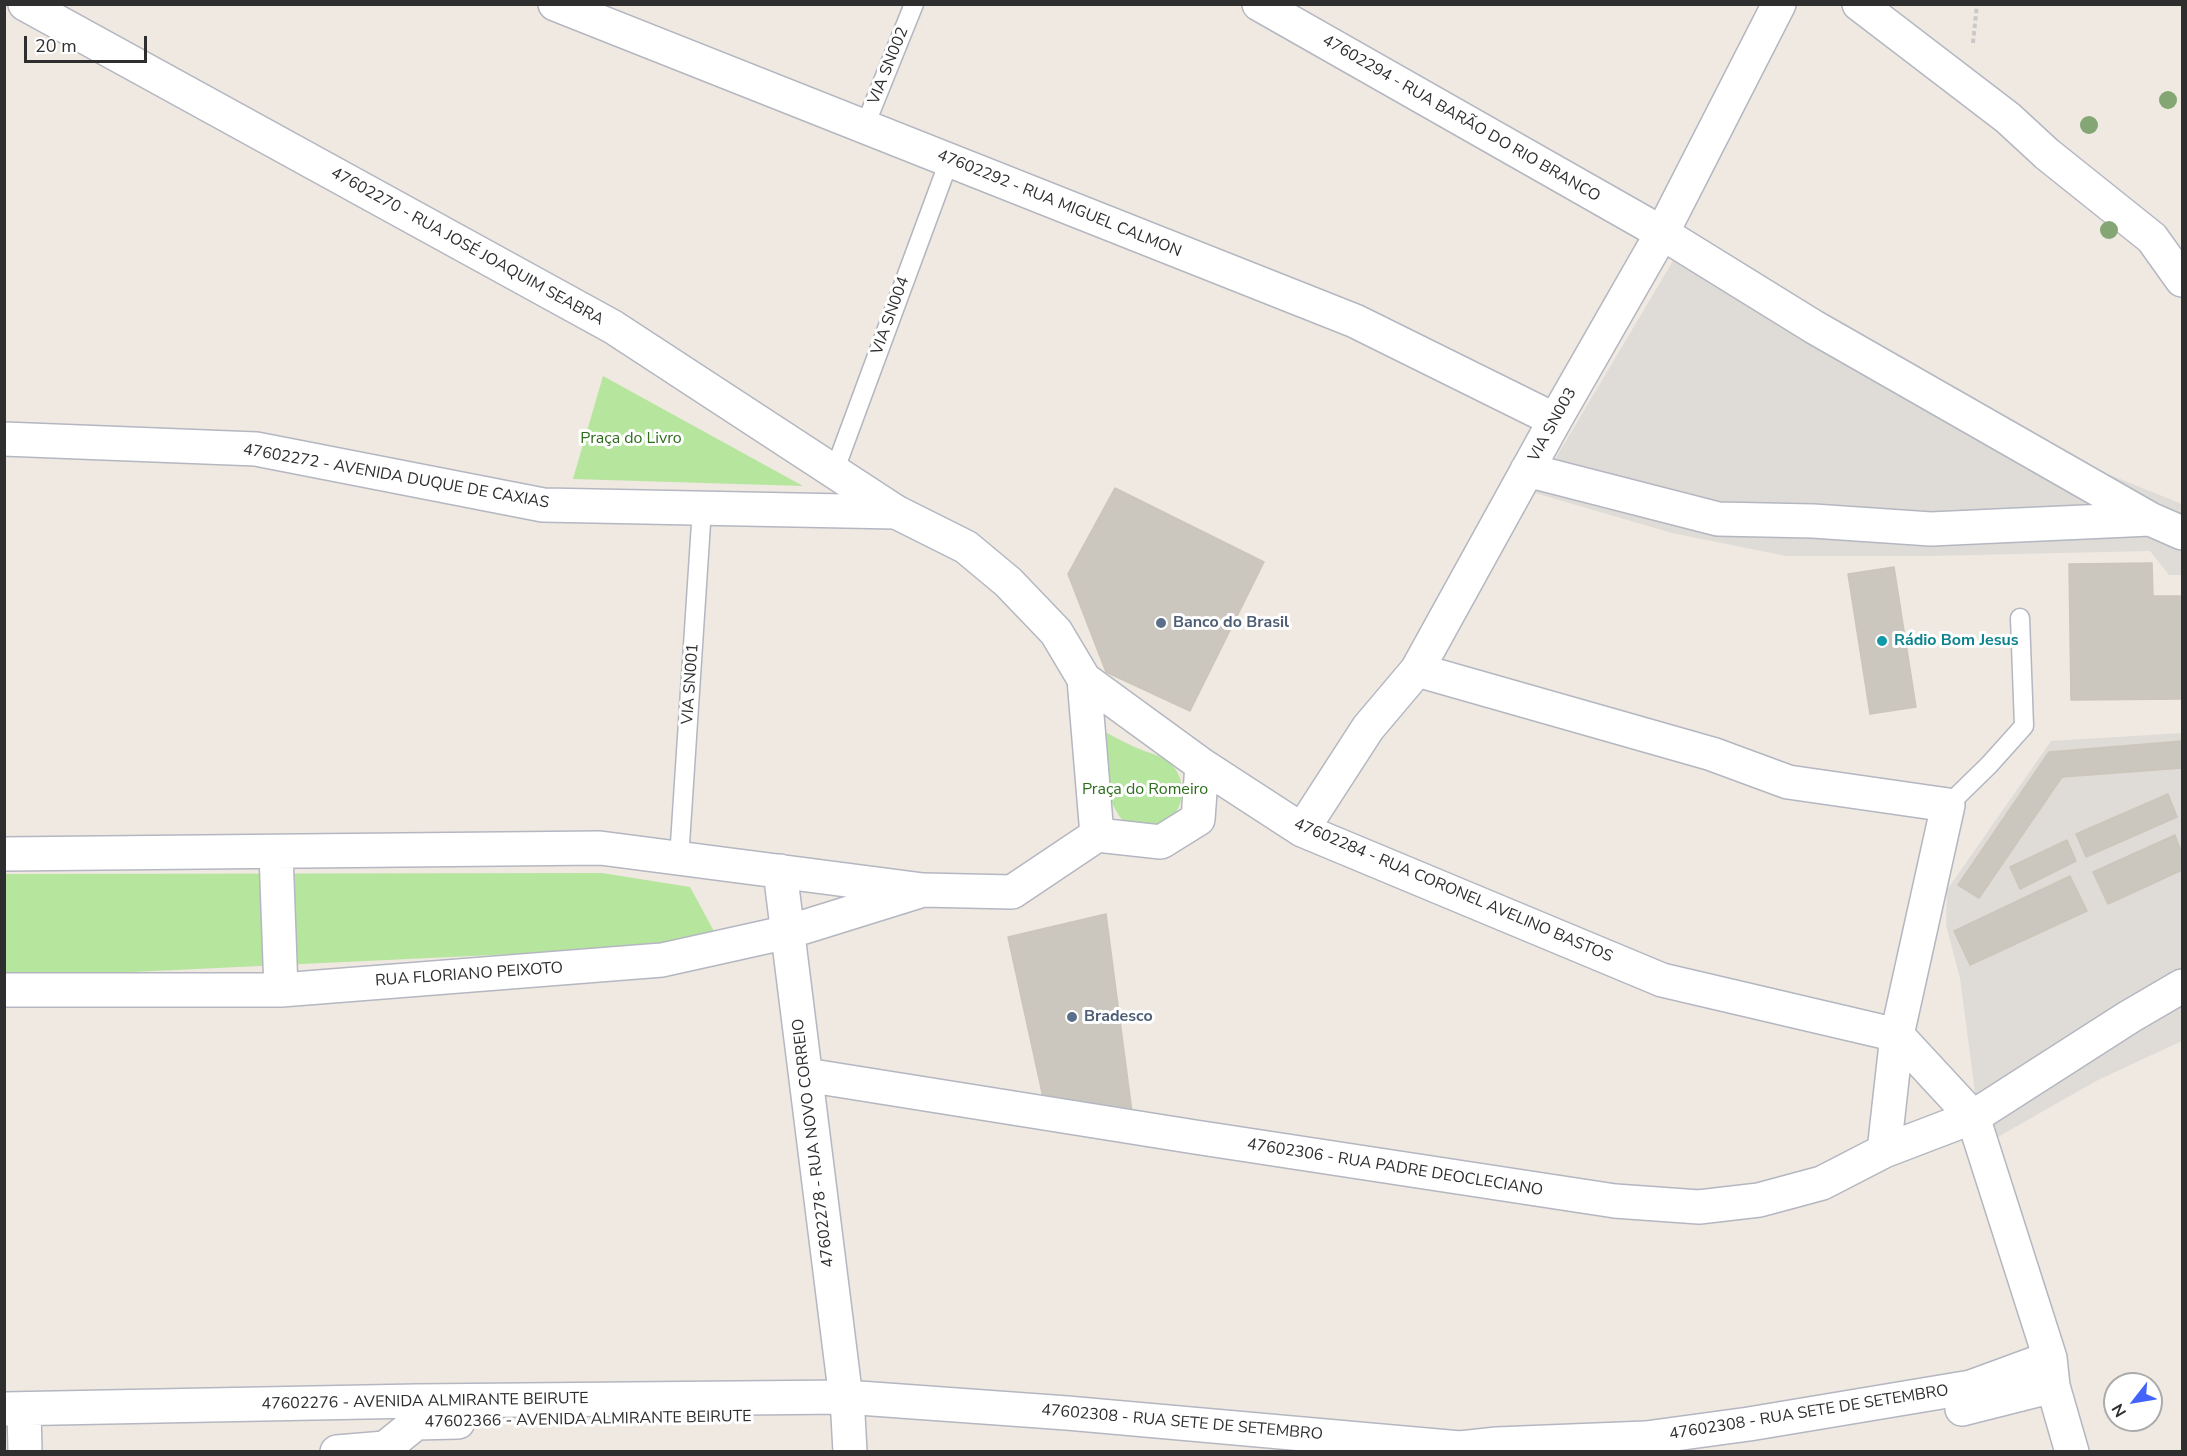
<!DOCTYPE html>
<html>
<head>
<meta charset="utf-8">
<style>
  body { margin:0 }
  #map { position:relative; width:2187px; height:1456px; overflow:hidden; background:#efe9e1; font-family:"Nunito Sans",sans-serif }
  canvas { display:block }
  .frame { position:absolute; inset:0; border:6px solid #2e2e2e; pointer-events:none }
  .north { position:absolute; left:2103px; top:1372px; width:60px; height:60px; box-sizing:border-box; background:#fff; border:2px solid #ababab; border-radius:50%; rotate:239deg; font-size:16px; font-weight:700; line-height:24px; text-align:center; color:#2e2e2e }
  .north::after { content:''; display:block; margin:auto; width:21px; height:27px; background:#4264fb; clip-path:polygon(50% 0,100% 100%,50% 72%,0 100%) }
  .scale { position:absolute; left:24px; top:36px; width:123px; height:27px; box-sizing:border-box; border:3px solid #2e2e2e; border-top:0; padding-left:8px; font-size:18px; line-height:21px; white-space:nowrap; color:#2e2e2e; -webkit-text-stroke:4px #fff; paint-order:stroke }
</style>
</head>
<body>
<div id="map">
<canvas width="2187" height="1456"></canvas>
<div class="frame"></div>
<div class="north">N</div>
<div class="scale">20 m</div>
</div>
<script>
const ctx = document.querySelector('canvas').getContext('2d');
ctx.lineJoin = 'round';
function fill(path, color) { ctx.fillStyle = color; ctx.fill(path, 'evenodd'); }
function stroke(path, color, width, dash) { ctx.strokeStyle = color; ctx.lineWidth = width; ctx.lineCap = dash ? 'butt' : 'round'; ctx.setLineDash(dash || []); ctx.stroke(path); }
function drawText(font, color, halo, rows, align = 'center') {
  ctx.font = font + ' "Nunito Sans",sans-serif'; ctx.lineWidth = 6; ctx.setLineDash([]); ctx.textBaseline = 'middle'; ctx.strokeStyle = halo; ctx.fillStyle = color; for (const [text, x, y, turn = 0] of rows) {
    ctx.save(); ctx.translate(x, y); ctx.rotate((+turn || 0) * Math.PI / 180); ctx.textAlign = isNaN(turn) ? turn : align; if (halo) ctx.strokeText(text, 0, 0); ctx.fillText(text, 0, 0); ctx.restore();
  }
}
fill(new Path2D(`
  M603,376L803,486L573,479Z
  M1105,732C1117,738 1129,745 1142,750C1152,754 1163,756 1171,764C1192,784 1182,826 1150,827C1142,827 1131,823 1123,821C1101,793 1106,766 1105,732Z
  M602,873L690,887L715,933L663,947L5,978L4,874Z`), '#b6e59e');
fill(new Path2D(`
  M1683,244L2053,452L2182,504V575H2169L2150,551L1930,556H1786L1672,533L1535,493Z
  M2182,733V1041L2098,1080L1982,1146L1960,978L1946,925L1947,890L2051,741Z`), '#dfdcd8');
const building = new Path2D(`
  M1115,488L1264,562L1190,711L1106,672L1068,574Z
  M2152,563L2153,596H2182V699L2071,700L2069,564Z
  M1894,567L1916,707L1870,714L1848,574Z
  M2182,741V768L2062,777L1979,898L1958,885L2049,752Z
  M2168,794L2177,817L2086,857L2076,834Z
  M2175,835L2182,854V870L2108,904L2093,872Z
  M2067,840L2076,861L2020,889L2010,867Z
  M2070,876L2087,911L1970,965L1954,931Z
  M1106,914L1132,1112L1043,1097L1008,937Z`);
fill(building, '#cbc7bf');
stroke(building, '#cbc5ba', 1.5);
const lane = new Path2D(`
  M864,128L914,4
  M834,472L949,161
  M1948,805L1989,765L2024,726L2020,618
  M679,859L702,508`);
const street = new Path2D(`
  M25,4L613,327L896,512L966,547L1008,582L1056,632L1084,679L1202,765L1302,830L1662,980L1897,1035L1884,1151
  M555,4L1355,321L1555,420
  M1259,4L1662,233L1814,327L2150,519L2182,533
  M1859,4L2008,118L2047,154L2152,238L2182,280
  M1527,470L1718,519L1813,521L1931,529L2150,519
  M1417,670L1712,754L1788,782L1948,805L1897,1035L1973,1117L2050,1358L2053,1386L2072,1452
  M1084,679L1097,835
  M1302,830L1368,728L1417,670L1555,420L1662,233L1779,4
  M276,853L281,990
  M4,854L600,848L923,890L788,932L662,960L281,990H4
  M780,871L848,1415L850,1452
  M923,890L1012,892L1097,835L1161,842L1198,819L1202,765
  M806,1075L1195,1137L1615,1201L1699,1207L1759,1200L1822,1183L1884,1151L1973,1117L2129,1017L2182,986
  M4,1409L417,1401L845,1397L1067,1413L1460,1448L1497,1444L1646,1438L1749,1424L1971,1387L2050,1358
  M24,1409L25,1452
  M1962,1409L2053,1386
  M337,1452L385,1448L416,1423L458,1422`);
const secondary = new Path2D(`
  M4,439L256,449L543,505L896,512`);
stroke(lane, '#b4b7c1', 21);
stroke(street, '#b4b7c1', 36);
stroke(secondary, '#b4b7c1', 36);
stroke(new Path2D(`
  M1973,43L1977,4`), '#c9c9c9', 4, [4.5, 3]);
stroke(lane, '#fff', 18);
stroke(street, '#fff', 33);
stroke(secondary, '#fff', 33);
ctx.fillStyle = '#84a574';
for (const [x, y] of [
  [2168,100],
  [2089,125],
  [2109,230]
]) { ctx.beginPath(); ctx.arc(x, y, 9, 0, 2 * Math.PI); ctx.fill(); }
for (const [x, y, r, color] of [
  [1161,623,6,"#5c6f8a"],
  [1882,641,6,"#0f9aa8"],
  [1072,1017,6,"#5c6f8a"]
]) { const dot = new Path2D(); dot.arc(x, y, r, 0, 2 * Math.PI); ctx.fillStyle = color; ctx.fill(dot); stroke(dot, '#fff', 2); }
drawText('16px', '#2e2e2e', '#fff', [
  ["VIA SN002",889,66,-68],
  ["47602294 - RUA BARÃO DO RIO BRANCO",1461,119,30],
  ["47602292 - RUA MIGUEL CALMON",1059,204,22],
  ["47602270 - RUA JOSÉ JOAQUIM SEABRA",467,247,29],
  ["VIA SN004",891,316,-70],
  ["VIA SN003",1553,425,-61],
  ["47602272 - AVENIDA DUQUE DE CAXIAS",396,477,10],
  ["VIA SN001",691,684,-86],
  ["47602284 - RUA CORONEL AVELINO BASTOS",1453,891,23],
  ["RUA FLORIANO PEIXOTO",469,975,-4],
  ["47602278 - RUA NOVO CORREIO",814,1143,-97],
  ["47602306 - RUA PADRE DEOCLECIANO",1395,1168,9],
  ["47602276 - AVENIDA ALMIRANTE BEIRUTE",425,1402,-1],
  ["47602308 - RUA SETE DE SETEMBRO",1809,1413,-9],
  ["47602366 - AVENIDA ALMIRANTE BEIRUTE",588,1420,-1],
  ["47602308 - RUA SETE DE SETEMBRO",1182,1423,5]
]);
drawText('16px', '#2c6e1b', '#fff', [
  ["Praça do Livro",631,439],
  ["Praça do Romeiro",1145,790]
]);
drawText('bold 16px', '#4e5e75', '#fff', [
  ["Banco do Brasil",1173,623],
  ["Bradesco",1084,1017]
], 'left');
drawText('bold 16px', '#0d838f', '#fff', [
  ["Rádio Bom Jesus",1894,641]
], 'left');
</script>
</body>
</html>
